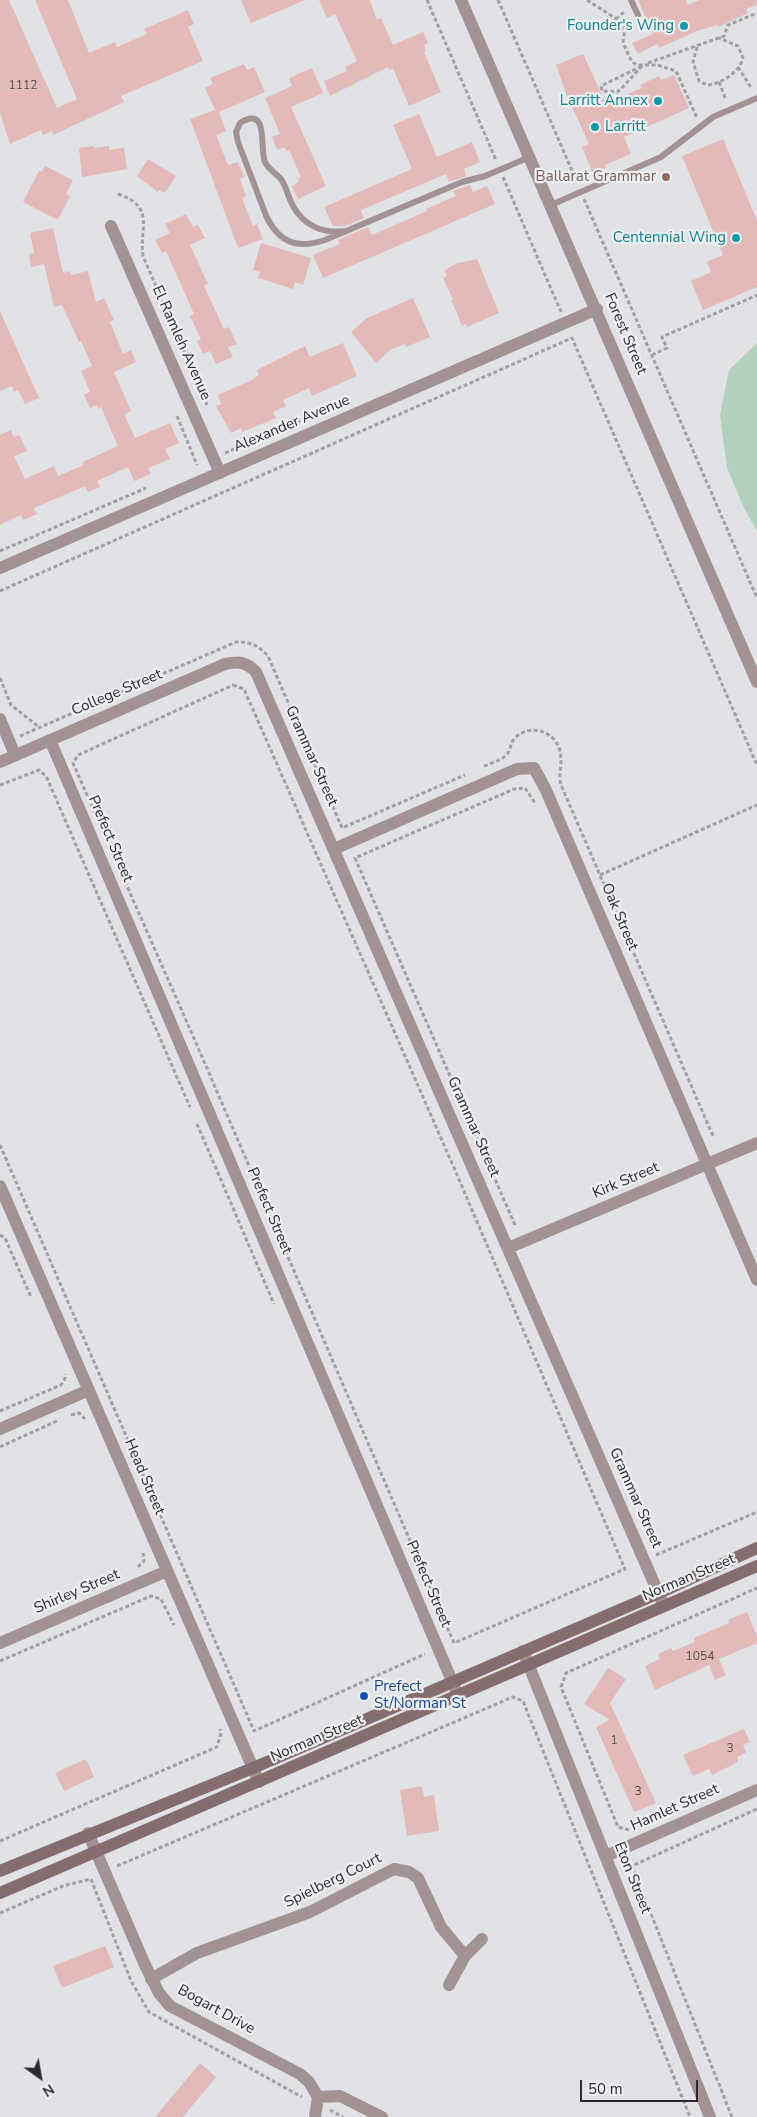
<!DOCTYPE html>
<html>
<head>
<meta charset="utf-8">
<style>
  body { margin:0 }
  #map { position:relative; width:757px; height:2117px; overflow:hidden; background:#e0e2e5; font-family:"Nunito Sans",sans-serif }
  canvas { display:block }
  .north { position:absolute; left:15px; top:2052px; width:50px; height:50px; -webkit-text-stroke:4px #eeeff2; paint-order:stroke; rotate:148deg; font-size:14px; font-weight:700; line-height:20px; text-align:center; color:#292a2b }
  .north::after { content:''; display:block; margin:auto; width:18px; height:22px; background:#292a2b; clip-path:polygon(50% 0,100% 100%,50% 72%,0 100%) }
  .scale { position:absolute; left:580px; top:2080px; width:118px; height:22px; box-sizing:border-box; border:2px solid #292a2b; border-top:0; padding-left:6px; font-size:15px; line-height:18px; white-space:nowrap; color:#292a2b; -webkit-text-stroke:4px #eeeff2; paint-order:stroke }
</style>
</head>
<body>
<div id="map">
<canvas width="757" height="2117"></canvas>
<div class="north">N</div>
<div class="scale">50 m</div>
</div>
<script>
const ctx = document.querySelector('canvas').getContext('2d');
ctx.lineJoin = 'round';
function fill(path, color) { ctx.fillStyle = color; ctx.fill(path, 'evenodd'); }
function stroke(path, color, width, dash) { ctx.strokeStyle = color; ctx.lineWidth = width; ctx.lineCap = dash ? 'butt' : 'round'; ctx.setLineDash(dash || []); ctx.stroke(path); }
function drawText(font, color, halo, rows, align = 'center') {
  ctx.font = font + ' "Nunito Sans",sans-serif'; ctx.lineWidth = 4.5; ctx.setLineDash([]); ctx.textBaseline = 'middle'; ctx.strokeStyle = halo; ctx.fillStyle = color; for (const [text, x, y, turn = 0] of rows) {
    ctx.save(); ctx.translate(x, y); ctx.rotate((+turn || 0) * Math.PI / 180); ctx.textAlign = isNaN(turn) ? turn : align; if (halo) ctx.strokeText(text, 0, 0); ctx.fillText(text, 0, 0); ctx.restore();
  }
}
fill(new Path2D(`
  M757,343V531L744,508L727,468L720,415L729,370Z`), '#b2d0bc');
fill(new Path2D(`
  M0,0H9L57,108L77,99L35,0H68L89,53L115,42L117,47L147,34L144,29L188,10L194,24L188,27L203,61L121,96L124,102L53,135L52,131L43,135L41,130L10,144L0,113Z
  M241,0H305L251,23Z
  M319,0H370L377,20L381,18L393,45L423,32L428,43L424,45L426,51L424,52L441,92L409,106L393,68L390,70L388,67L330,96L324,81L347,71L345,67L357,61L335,14L327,18Z
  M638,0H686L688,5L699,0H757V5L746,9L748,13L718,27L717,25L697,31L659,48L657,44L638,54L632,43L653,34Z
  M583,54L606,104L642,88L640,85L659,76L661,80L674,75L689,108L624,137L631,154L605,165L606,168L593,174L582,147L589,144L567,96L556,65Z
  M244,64L247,70L254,67L265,92L219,112L226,131L216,135L228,165L238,162L244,177L240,179L246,196L242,198L253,226L257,224L263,239L238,248L190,119L215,110L205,88L213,84L210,78Z
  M312,68L323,93L291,107L326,186L298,199L292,186L299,182L298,179L301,177L289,150L286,151L285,147L277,150L272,137L280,134L265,98L292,86L289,78Z
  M419,114L437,157L472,142L480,162L464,169L466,176L449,182L446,174L361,210L364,218L345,226H333L324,207L412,169L393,125Z
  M723,139L757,220V287L703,310L691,281L711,272L707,262L723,255L682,156Z
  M94,146L95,148L109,146V150L124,148L127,169L82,177L79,148Z
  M148,159L176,176L165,193L159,190L158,192L137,176Z
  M45,166L73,180L66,194L70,196L58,220L23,202L39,171L42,172Z
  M470,185L473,192L487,186L495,204L323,278L313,255L340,244L338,240L368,227L372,235L427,211L426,209L456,196L453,191Z
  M186,214L193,227L198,225L205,238L190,245L208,284L204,286L224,329L229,327L237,344L228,347L233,357L216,364L210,351L203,354L197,341L201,339L190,316L194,314L166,251L162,253L155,240L170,233L165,224Z
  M53,228L63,273L70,271L71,275L88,271L96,302L104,298L114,320L110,322L123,354L131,350L136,362L114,372L131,411L124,414L135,438L170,423L179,443L165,449L170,459L148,468L151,474L134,481L128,467L97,481L100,487L88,492L85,486L34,508L37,514L23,520L21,515L0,525V435L11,430L14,437L19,435L27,451L14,456L25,479L54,466L58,476L84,465L83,462L118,446L101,407L98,409L97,405L90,408L84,395L90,392L81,371L92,366L81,341L79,342L62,305L54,307L44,264L31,267L29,254L34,253L30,233Z
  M261,243L311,258L303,285L295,282L293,289L258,278L260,272L253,270Z
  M477,259L499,313L467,327L466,324L462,325L451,300L453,299L443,278L447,276L444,270L458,263Z
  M413,298L430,337L406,347L405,344L390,350L376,363L351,332L367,318Z
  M0,311L39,398L25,404L18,390L14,392L12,386L0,391Z
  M343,343L357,376L312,396L309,388L283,400L286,406L273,412L276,418L242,432L241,428L231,433L216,406L221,404L218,395L252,380L259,375L257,370L305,346L310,357Z
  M747,1612L757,1636V1643L719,1659L726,1675L715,1680L709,1665L655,1690L645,1666L660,1659L658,1654L671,1648L673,1651L695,1642L694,1638L729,1623L728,1620Z
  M608,1668L626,1679L610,1703L656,1803L634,1812L596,1727L610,1720L584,1704Z
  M744,1729L750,1742L743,1745L746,1753L737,1757L738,1762L712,1775L709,1769L693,1776L683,1755Z
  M86,1759L94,1777L64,1791L55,1773Z
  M422,1786L424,1797L434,1795L439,1831L407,1836L400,1790Z
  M105,1946L114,1967L62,1988L53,1966Z
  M200,2063L216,2077L183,2117H155Z`), '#e3bab9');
stroke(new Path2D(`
  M427,0L496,160
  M498,0L577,182
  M587,0L618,20L625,28L623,43L632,62L637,65H657L676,71L697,118
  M616,19L625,11
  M697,47L693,62L699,81L707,85C721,84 740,72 743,58L738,46L719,38
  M648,63L724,36L728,25L757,13
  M642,66L621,89L617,92L602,91L601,86Z
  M738,67L752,89
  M719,82L726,100
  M503,177L561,312
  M118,194C156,207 139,227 143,256L207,405
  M584,199L757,598
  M652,355L667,348L662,337L757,295
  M177,416L197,465
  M225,453L313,415
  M0,551L146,488
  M0,591L572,338L757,765
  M0,678L11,705L39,727
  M233,685L244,689L455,1170L625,1569L454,1643L203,1059L73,763L78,755Z
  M20,736L236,642C250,641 259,646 268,656L342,828L465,775
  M484,766C491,763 500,761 505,756C511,752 510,744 514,739C528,723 555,730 560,751C563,762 558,774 561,785L713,1136
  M0,785L39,770L46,776L190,1107
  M600,875L757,805
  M197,1124L274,1304
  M0,1145L254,1731L425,1654
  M515,1225L355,858L514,789L525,788L535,803
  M0,1235L5,1238L31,1297
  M0,1411L61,1385L65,1379V1374
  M71,1415L79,1413L85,1419
  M0,1447L59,1420
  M656,1555L757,1512
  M138,1567L144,1561L143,1553
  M0,1661L151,1596L161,1599L174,1625
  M629,1830L618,1827L561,1687L566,1673L757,1588
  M0,1841L217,1747L221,1733L220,1729
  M117,1866L513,1697L523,1701L690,2117
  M0,1913L63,1886L91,1879L131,1981L149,2012L302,2097
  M330,2110L343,2117
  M732,2117L632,1866L757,1809`), '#a0a1a3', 3, [4, 2.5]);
stroke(new Path2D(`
  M631,0L638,15
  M551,205L661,157L713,117L757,98
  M346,231C323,234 303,226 292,204C288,196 286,186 281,179C276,173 268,169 265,162C259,150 270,104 240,123L236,132L238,142L267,218C281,244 298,249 325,240L462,182L485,176L530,157`), '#a39293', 6);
stroke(new Path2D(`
  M111,226L220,473
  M0,568L597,309
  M0,719L15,755
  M50,740L458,1695
  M0,762L225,664C240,661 246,662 256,672L664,1606
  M334,849L517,769L534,768L545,788L757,1280
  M0,1186L259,1782
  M508,1248L757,1143
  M0,1429L89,1390
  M0,1643L167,1571
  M523,1651L710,2117
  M88,1833L145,1965L159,1993L170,2006L300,2074L309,2082L318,2097L340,2096L382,2117
  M606,1856L757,1790
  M151,1979L197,1953L310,1912L394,1869L409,1872L418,1878L441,1927L465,1956
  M449,1985L465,1956L482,1939
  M315,2117L318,2097`), '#a39293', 12);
stroke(new Path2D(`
  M461,0L757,682`), '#a39293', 12);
stroke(new Path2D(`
  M0,1871L253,1768L659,1593L757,1548
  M0,1893L757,1566`), '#856c6e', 12);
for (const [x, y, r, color] of [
  [684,26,5,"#0f9aa8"],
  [658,101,5,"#0f9aa8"],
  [595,127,5,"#0f9aa8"],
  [666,177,5,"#8d6e63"],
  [736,238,5,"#0f9aa8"],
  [364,1696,5,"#1a4fb4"]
]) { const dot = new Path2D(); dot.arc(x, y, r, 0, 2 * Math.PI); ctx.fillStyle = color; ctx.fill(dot); stroke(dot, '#eeeff2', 2); }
drawText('12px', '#584e4e', null, [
  ["1112",23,86],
  ["1054",700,1657],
  ["1",614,1741],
  ["3",730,1749],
  ["3",638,1792]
]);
drawText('15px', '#0d838f', '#eeeff2', [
  ["Founder's Wing",674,26],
  ["Larritt Annex",648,101],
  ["Larritt",605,127,"left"],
  ["Centennial Wing",726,238]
], 'right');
drawText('15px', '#785e54', '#eeeff2', [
  ["Ballarat Grammar",656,177]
], 'right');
drawText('15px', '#292a2b', '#eeeff2', [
  ["Forest Street",625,334,67],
  ["El Ramleh Avenue",181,343,66],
  ["Alexander Avenue",292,424,-23],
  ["College Street",117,693,-23],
  ["Grammar Street",311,756,66],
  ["Prefect Street",110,839,67],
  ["Oak Street",619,917,67],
  ["Grammar Street",473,1127,66],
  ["Kirk Street",626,1181,-23],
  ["Prefect Street",269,1211,67],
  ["Head Street",144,1477,67],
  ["Grammar Street",635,1498,66],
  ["Norman Street",689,1578,-23],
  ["Prefect Street",428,1584,67],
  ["Shirley Street",77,1592,-23],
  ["Norman Street",317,1739,-23],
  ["Hamlet Street",675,1808,-24],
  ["Eton Street",632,1878,68],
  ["Spielberg Court",333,1881,-26],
  ["Bogart Drive",216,2010,29]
]);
drawText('15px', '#164399', '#eeeff2', [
  ["Prefect",374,1687],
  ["St/Norman St",374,1704]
], 'left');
</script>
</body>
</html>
